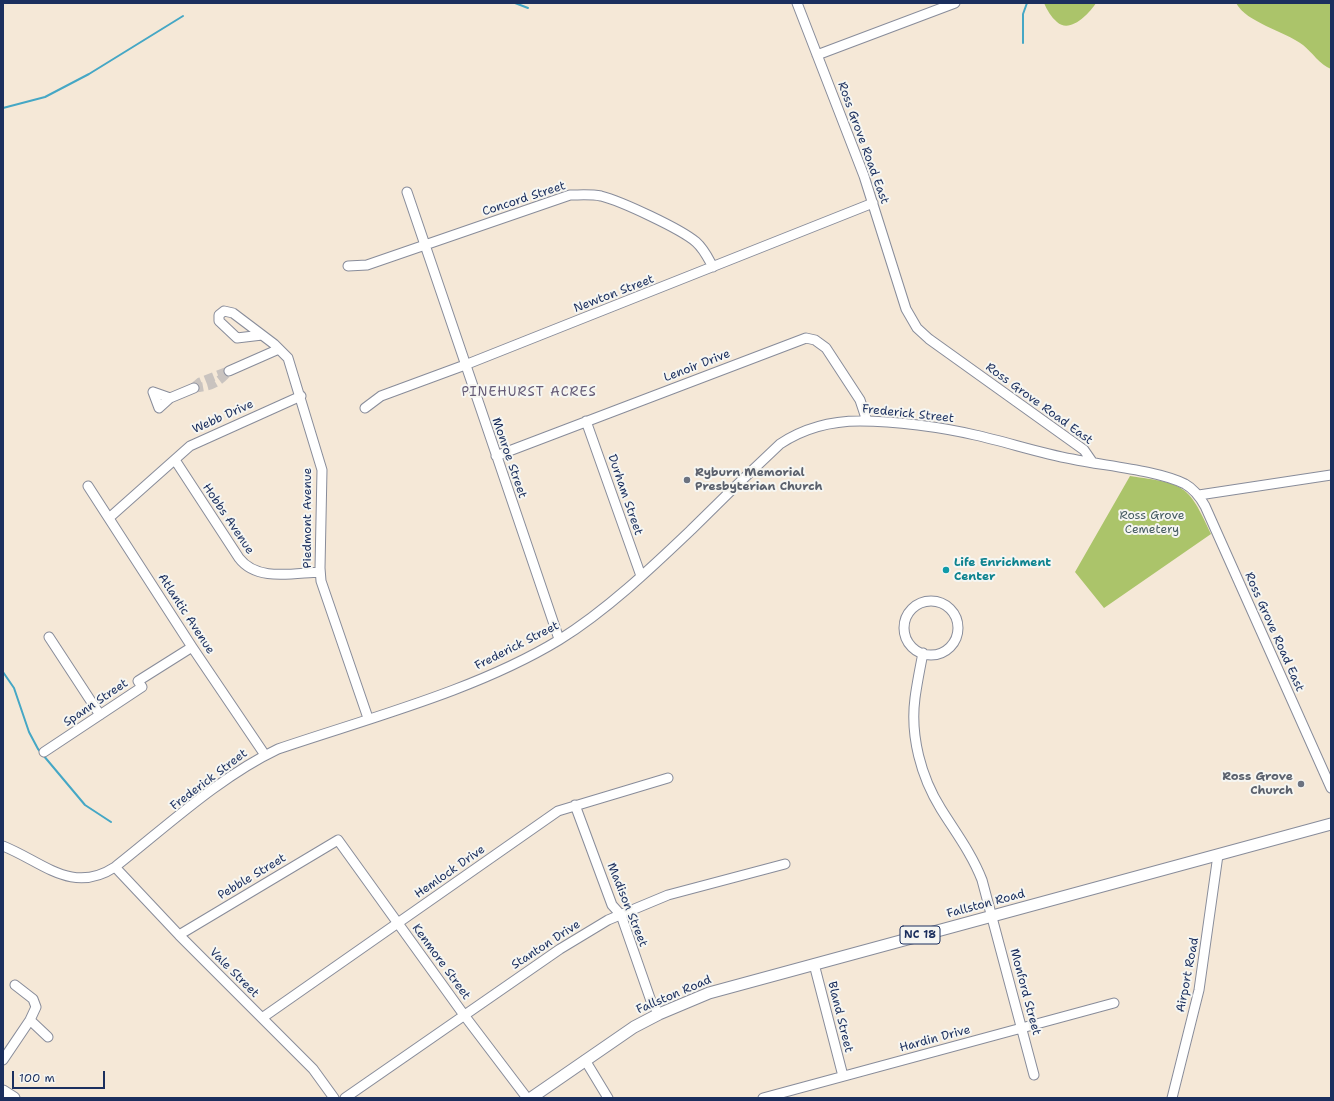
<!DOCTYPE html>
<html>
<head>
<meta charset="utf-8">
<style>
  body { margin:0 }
  #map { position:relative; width:1334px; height:1101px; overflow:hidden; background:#f5e8d7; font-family:"Shantell Sans",sans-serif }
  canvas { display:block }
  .frame { position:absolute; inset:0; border:4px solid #1b2f5e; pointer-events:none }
  .scale { position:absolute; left:12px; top:1071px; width:93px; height:18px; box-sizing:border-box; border:2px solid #1b2f5e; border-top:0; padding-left:5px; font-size:12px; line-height:14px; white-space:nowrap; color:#1b2f5e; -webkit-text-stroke:3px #f6f6f2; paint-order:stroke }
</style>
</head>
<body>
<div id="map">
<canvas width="1334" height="1101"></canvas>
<div class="frame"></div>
<div class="scale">100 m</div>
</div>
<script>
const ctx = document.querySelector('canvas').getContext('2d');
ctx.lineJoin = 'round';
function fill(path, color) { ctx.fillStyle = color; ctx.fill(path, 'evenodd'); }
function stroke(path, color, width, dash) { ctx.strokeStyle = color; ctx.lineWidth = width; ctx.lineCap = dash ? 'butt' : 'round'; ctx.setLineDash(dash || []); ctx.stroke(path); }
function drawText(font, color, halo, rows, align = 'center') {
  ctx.font = font + ' "Shantell Sans",sans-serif'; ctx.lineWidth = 4; ctx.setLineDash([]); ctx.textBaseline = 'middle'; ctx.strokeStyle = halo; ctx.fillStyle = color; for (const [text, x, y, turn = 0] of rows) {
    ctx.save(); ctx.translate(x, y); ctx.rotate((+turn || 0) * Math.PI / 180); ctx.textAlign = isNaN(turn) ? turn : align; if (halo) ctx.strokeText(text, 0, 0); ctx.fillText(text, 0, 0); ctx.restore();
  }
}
fill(new Path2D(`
  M1044,3H1096C1089,14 1070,34 1057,22C1051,17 1047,10 1044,3Z
  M1236,3H1331V69C1320,65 1312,52 1303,45C1283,30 1247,23 1236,3Z
  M1130,476C1184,484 1188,483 1211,534L1104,608L1075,572Z`), '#abc46a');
stroke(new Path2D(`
  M515,3L528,8
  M1023,43V14L1027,3
  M3,108L45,97L89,74L183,16
  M3,672L14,688L29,732L38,749L85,805L111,822`), '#45a7c5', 2);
stroke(new Path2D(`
  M194,387L200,382L228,371
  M194,388C212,386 217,384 229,371`), '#c9c3bf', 9, [9, 4.5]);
const minor = new Path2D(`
  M797,3L864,176L906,309L917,328L929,339L1084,450L1093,463
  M817,55L955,3
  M407,192L559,639
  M348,266L367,265L570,195C580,195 591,194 601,196C621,201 681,229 696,242C704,249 708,258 713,267
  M262,335L237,338L219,321V315L224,311L233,313L274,344L288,358L322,470L320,568L321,581L368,718
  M229,371L279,349
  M153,392L170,398L194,388
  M153,392L159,408L170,398
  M365,408L381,396L465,365L873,203
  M586,421L641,576
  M496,456L806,338L815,340L826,348L860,400L867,421
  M175,460L239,558C257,582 293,573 320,572
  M88,486L192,647L265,755
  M1199,495L1331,475
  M109,518L190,446L301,396
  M904 628a27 27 0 1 1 54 0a27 27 0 1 1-54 0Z
  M49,637L100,715
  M923,653C920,668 917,683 915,698C910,736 921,777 941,809C956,833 972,854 982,880L1034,1075
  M44,752L142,687L138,681L192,647
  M575,805L612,905L621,915L651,1001L659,1014
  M3,846C43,862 72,895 115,867C166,827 219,777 278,749C369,718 477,690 559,640C607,610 650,569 691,530C720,501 750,472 780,444C804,428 831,421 860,421C895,421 941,427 975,435C1007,442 1039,453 1072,459C1105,466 1156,470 1185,484C1194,489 1200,497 1205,506L1331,788
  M115,867L179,935L313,1069L334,1098
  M179,935L338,840L464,1015L527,1098
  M814,964L843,1076
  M262,1018L558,811L668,778
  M30,1020L48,1037
  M3,1060L30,1020L36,1007L33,999L15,985
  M585,1060L608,1098
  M345,1098L560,949L608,920L668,895L785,864
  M763,1098L1114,1003
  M1172,1098L1199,990L1218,855`);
const major = new Path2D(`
  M3,1091L14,1098
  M531,1098L634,1027L659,1014L709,993L1331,824`);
stroke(minor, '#888c9a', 11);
stroke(major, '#888c9a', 13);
stroke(minor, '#fff', 9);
stroke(major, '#fff', 11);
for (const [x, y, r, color] of [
  [687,480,4,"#6b7280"],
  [946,570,4,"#0f9aa8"],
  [1301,784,4,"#6b7280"]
]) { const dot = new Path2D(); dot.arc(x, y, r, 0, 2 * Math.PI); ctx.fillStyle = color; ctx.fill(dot); stroke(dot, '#f6f6f2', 1.5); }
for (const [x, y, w] of [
  [920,935,40]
]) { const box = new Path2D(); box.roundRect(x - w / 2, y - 9, w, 18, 3); ctx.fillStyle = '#f6f6f2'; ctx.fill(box); stroke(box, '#1b2f5e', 1); }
drawText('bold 11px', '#1b2f5e', null, [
  ["NC 18",920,935]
]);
drawText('12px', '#1b2f5e', '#f6f6f2', [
  ["Ross Grove Road East",863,143,70],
  ["Concord Street",524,199,-18],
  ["Newton Street",614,294,-21],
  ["Lenoir Drive",697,366,-21],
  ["Ross Grove Road East",1039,404,36],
  ["Frederick Street",908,414,6],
  ["Webb Drive",223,417,-24],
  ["Monroe Street",509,458,71],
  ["Durham Street",625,495,71],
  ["Piedmont Avenue",308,518,-90],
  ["Hobbs Avenue",228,519,56],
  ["Atlantic Avenue",186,614,57],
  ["Ross Grove Road East",1274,632,66],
  ["Frederick Street",517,646,-27],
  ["Spann Street",96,703,-34],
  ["Frederick Street",209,780,-37],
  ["Hemlock Drive",450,872,-35],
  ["Pebble Street",252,877,-31],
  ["Fallston Road",986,904,-15],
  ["Madison Street",627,905,68],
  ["Stanton Drive",546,945,-33],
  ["Kenmore Street",441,962,54],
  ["Vale Street",234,973,45],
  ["Airport Road",1188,975,-79],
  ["Monford Street",1025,992,75],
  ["Fallston Road",674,995,-23],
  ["Bland Street",840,1017,76],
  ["Hardin Drive",935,1039,-15]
]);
drawText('bold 12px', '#5b616d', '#f6f6f2', [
  ["Ryburn Memorial",695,473],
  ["Presbyterian Church",695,487],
  ["Ross Grove",1293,777,"right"],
  ["Church",1293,791,"right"]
], 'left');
drawText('12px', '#465c62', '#f6f6f2', [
  ["Ross Grove",1152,516],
  ["Cemetery",1152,530]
]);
drawText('bold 12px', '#0d838f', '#f6f6f2', [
  ["Life Enrichment",954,563],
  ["Center",954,577]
], 'left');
ctx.letterSpacing = '1px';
drawText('13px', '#655b76', '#f6f6f2', [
  ["PINEHURST ACRES",529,393]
]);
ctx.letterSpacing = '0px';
</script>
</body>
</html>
